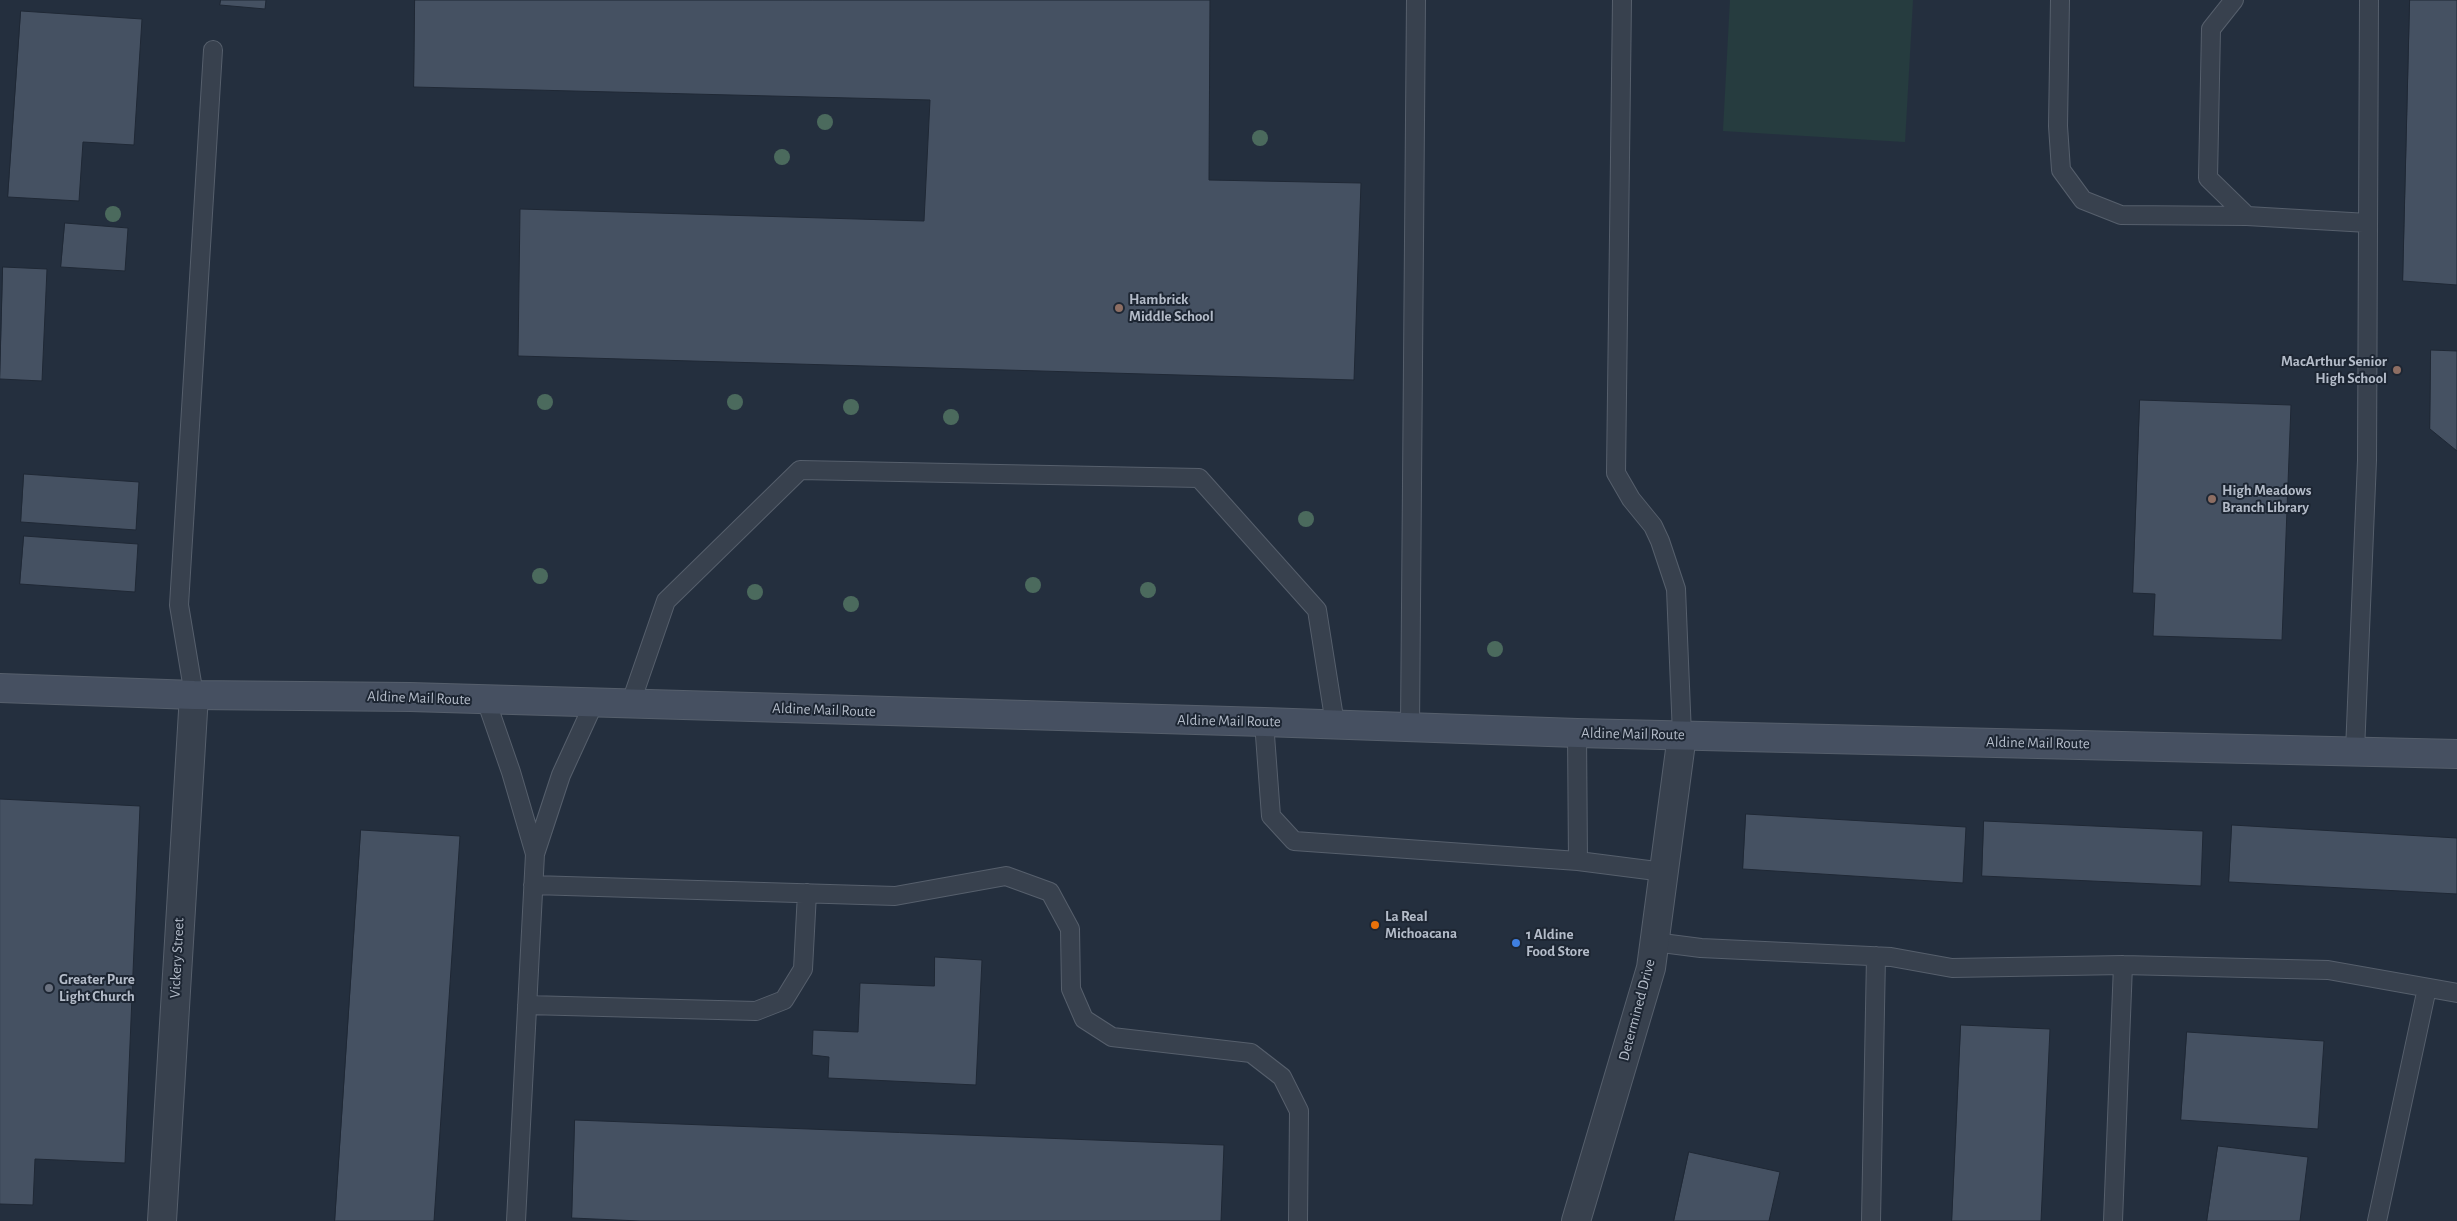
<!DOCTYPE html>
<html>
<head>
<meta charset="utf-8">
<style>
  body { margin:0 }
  canvas { display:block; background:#242f3e }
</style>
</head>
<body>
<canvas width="2457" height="1221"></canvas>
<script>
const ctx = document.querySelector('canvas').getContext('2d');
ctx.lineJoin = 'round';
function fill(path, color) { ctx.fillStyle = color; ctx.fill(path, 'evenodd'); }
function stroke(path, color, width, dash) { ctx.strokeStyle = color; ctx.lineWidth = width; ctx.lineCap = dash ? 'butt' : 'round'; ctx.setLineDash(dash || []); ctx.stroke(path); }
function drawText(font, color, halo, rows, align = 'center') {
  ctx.font = font + ' "Alegreya Sans",sans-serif'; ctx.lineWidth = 4; ctx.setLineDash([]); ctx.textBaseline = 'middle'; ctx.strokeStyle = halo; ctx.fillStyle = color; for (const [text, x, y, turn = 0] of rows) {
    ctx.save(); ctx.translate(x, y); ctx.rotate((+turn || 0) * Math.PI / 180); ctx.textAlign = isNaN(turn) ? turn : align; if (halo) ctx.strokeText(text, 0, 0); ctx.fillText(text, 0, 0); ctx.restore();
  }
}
fill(new Path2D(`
  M1730,0H1913L1905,142L1723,131Z`), '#263c3f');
const building = new Path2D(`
  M221,0H266L265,9L220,5Z
  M415,0H1210L1209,180L1361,183L1354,380L518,356L520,209L924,221L930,100L414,87Z
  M2410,0H2457V285L2403,281Z
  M21,11L142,19L134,145L83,142L79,201L8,197Z
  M65,223L128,228L125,271L61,267Z
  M3,267L47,269L42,381L0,379Z
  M2431,350L2457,351V451L2430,429Z
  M2140,400L2291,405L2282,640L2153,636L2155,594L2133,593Z
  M24,474L139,482L136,530L21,522Z
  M24,536L138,544L135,592L20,584Z
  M0,799L140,806L125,1163L35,1159L33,1205L0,1204Z
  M1746,814L1966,827L1963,883L1743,869Z
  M1984,821L2203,831L2201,886L1982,876Z
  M2232,825L2457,838V894L2229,882Z
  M361,830L460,836L434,1221H335Z
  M935,957L982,960L976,1085L828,1078L829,1057L812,1055L813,1030L858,1032L860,983L934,986Z
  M1961,1025L2050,1029L2041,1221H1952Z
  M2187,1032L2324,1041L2318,1129L2181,1120Z
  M575,1120L1224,1145L1221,1221H640L572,1218Z
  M2218,1146L2308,1157L2300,1221H2207Z
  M1689,1152L1780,1172L1769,1221H1674Z`);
fill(building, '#455162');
stroke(building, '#1f2835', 1);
const service = new Path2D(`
  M1622,0L1616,473L1631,499L1653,526L1660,541L1676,589L1682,735
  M2060,0L2058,126L2061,170L2083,200L2121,215L2247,216
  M2234,0L2211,29L2208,178L2247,216L2368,223
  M194,695L179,605L213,50
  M486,700L511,772L535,854
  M630,705L666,601L800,470L1199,478L1317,610L1335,724
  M1264,722L1271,816L1294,841L1578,861L1664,872
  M1410,726L1416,0
  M1577,733L1578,861
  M2355,751L2367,460L2369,0
  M533,885L895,896L1006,876L1050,892L1070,929L1071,989L1084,1019L1112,1037L1251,1053L1282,1077L1299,1111L1298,1221
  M1654,942L1701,948L1891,957L1952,968L2123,965L2328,970L2457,993
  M527,1005L756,1011L784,1000L803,969L807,893
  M516,1221L535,854L561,775L594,703
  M1871,1221L1876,956
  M2113,1221L2123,965
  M2377,1221L2427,988`);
const minor = new Path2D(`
  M1576,1221L1651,968L1682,735`);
const tertiary = new Path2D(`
  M162,1221L194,695`);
const secondary = new Path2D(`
  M0,688L194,695L410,697L1264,722L1577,733L2457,754`);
stroke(service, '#565f6c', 20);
stroke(minor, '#565f6c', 30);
stroke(tertiary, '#565f6c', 30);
stroke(secondary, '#565f6c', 30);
stroke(service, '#38414e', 18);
stroke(minor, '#38414e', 28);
stroke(tertiary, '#38414e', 28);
stroke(secondary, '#465061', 28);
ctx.fillStyle = '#4b6a5d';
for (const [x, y] of [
  [825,122],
  [1260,138],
  [782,157],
  [113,214],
  [545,402],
  [735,402],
  [851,407],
  [951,417],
  [1306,519],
  [540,576],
  [1033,585],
  [1148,590],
  [755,592],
  [851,604],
  [1495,649]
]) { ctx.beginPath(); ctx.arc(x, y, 8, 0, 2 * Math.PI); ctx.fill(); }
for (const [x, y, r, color] of [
  [1119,308,5,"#8d6e63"],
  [2397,370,5,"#8d6e63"],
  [2212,499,5,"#8d6e63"],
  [1375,925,5,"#e8710a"],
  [1516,943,5,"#3f7fe0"],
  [49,988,5,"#6b7280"]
]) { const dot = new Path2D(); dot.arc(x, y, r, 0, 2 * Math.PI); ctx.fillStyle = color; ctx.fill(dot); stroke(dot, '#1d2633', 2); }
drawText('bold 15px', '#b4bcc9', '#1d2633', [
  ["Hambrick",1129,299],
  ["Middle School",1129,316],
  ["MacArthur Senior",2387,361,"right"],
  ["High School",2387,378,"right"],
  ["High Meadows",2222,490],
  ["Branch Library",2222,507],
  ["La Real",1385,916],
  ["Michoacana",1385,933],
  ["1 Aldine",1526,934],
  ["Food Store",1526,951],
  ["Greater Pure",59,979],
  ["Light Church",59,996]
], 'left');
drawText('15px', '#b4bcc9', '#1d2633', [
  ["Aldine Mail Route",419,698,2],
  ["Aldine Mail Route",824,710,2],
  ["Aldine Mail Route",1229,721,1],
  ["Aldine Mail Route",1633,734,1],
  ["Aldine Mail Route",2038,743,1],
  ["Vickery Street",177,958,-87],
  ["Determined Drive",1637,1010,-75]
]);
</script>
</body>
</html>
